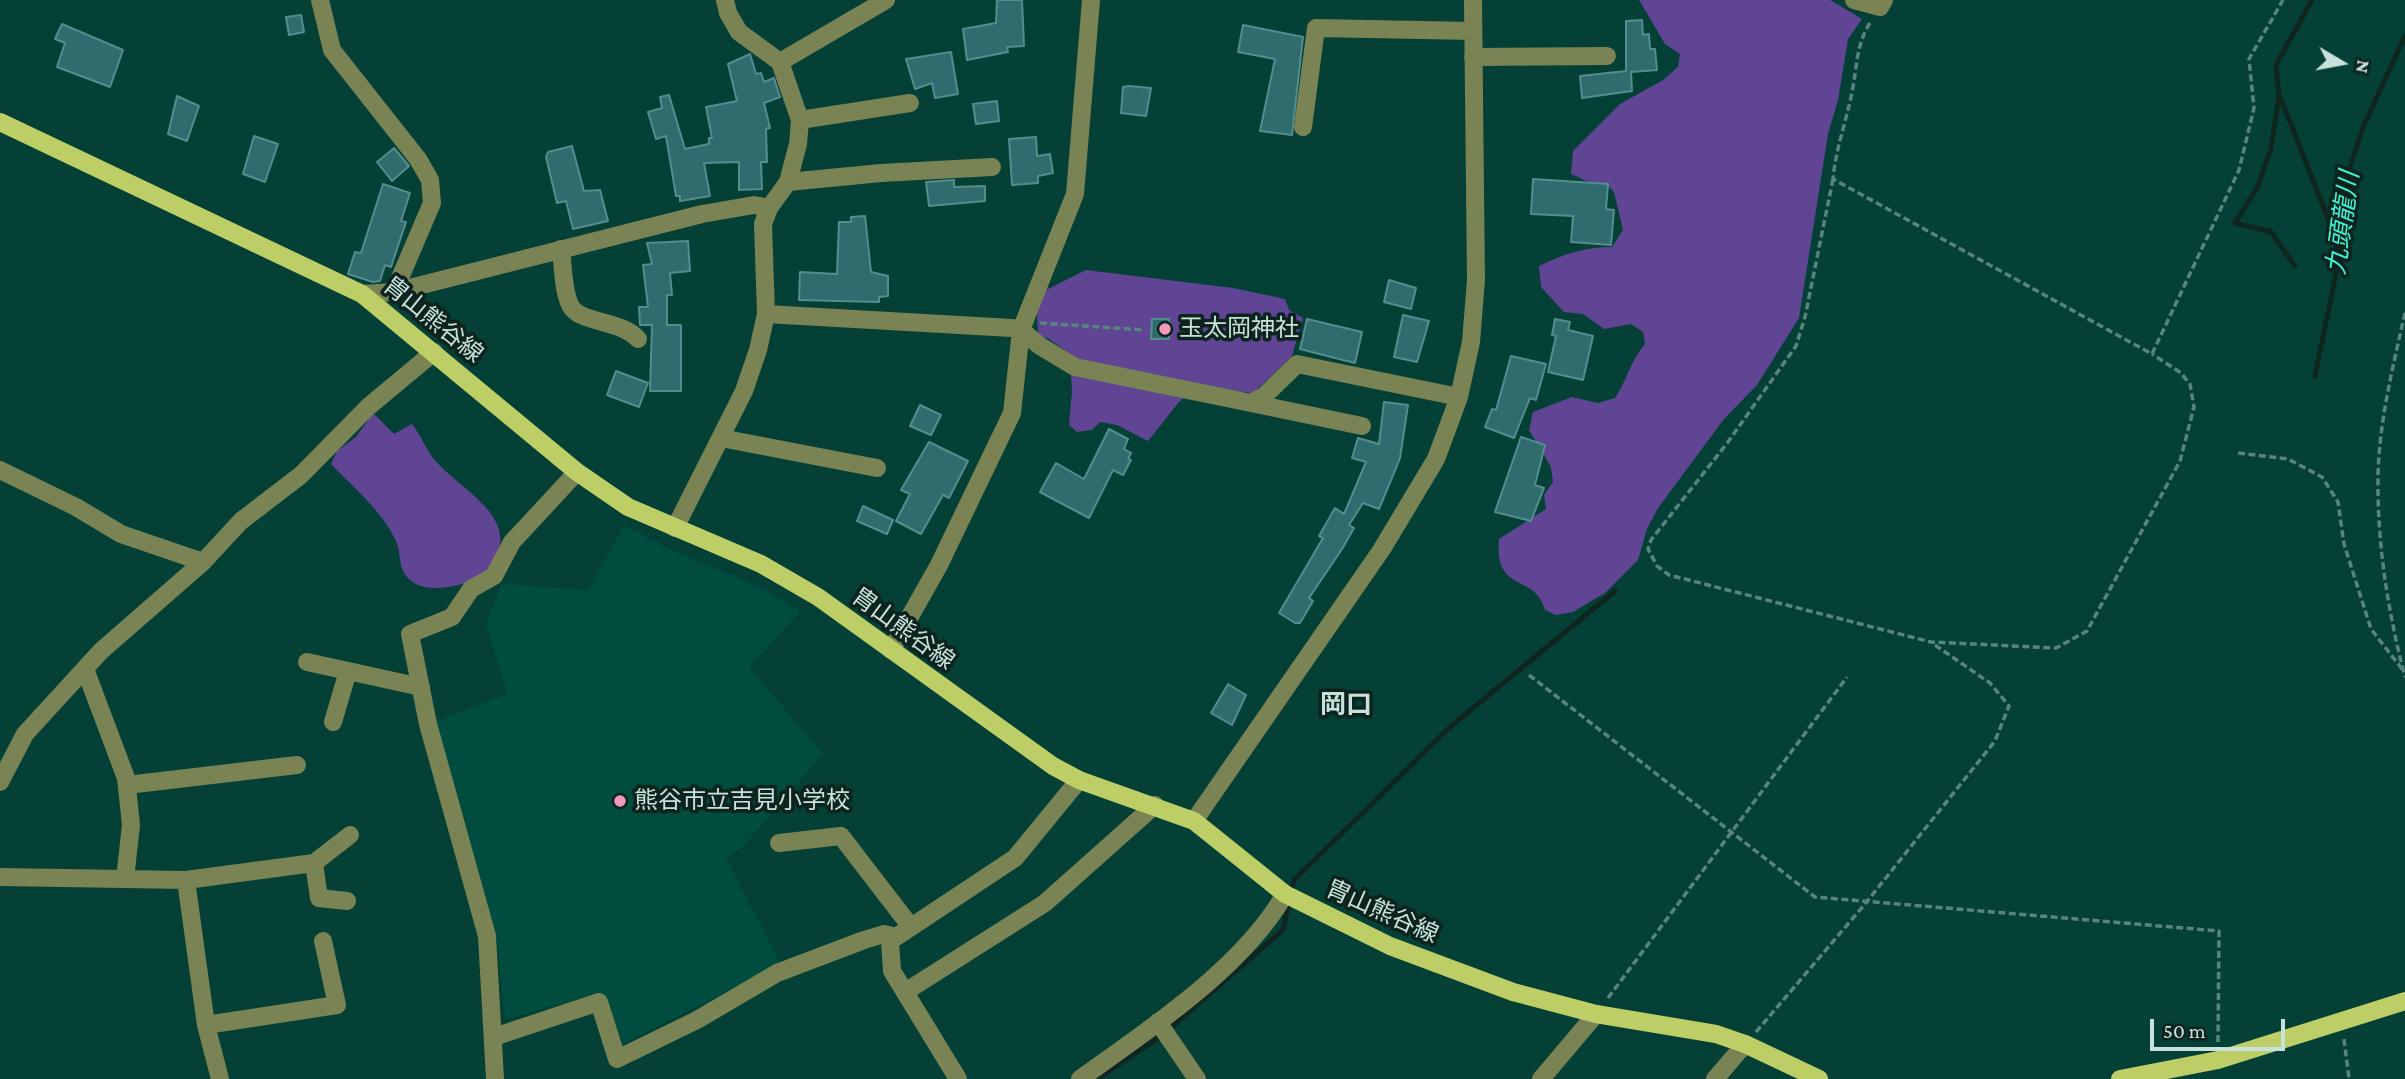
<!DOCTYPE html>
<html>
<head>
<meta charset="utf-8">
<style>
  body { margin:0 }
  #map { position:relative; width:2405px; height:1079px; overflow:hidden; background:#044036; font-family:"Crimson Pro",serif }
  canvas { display:block }
  .north { position:absolute; left:2307px; top:28px; width:70px; height:70px; -webkit-text-stroke:5px #0c231e; paint-order:stroke; rotate:100deg; font-size:19px; font-weight:700; line-height:28px; text-align:center; color:#c8e2db }
  .north::after { content:''; display:block; margin:auto; width:24px; height:32px; background:#c8e2db; clip-path:polygon(50% 0,100% 100%,50% 72%,0 100%) }
  .scale { position:absolute; left:2150px; top:1019px; width:135px; height:32px; box-sizing:border-box; border:4px solid #c8e2db; border-top:0; padding-left:9px; font-size:21px; line-height:24px; white-space:nowrap; color:#c8e2db; -webkit-text-stroke:5px #0c231e; paint-order:stroke }
</style>
</head>
<body>
<div id="map">
<canvas width="2405" height="1079"></canvas>
<div class="north">N</div>
<div class="scale">50 m</div>
</div>
<script>
const ctx = document.querySelector('canvas').getContext('2d');
ctx.lineJoin = 'round';
function fill(path, color) { ctx.fillStyle = color; ctx.fill(path, 'evenodd'); }
function stroke(path, color, width, dash) { ctx.strokeStyle = color; ctx.lineWidth = width; ctx.lineCap = dash ? 'butt' : 'round'; ctx.setLineDash(dash || []); ctx.stroke(path); }
function drawText(font, color, halo, rows, align = 'center') {
  ctx.font = font + ' "Crimson Pro","Noto Sans JP",serif'; ctx.lineWidth = 7; ctx.setLineDash([]); ctx.textBaseline = 'middle'; ctx.strokeStyle = halo; ctx.fillStyle = color; for (const [text, x, y, turn = 0] of rows) {
    ctx.save(); ctx.translate(x, y); ctx.rotate((+turn || 0) * Math.PI / 180); ctx.textAlign = isNaN(turn) ? turn : align; if (halo) ctx.strokeText(text, 0, 0); ctx.fillText(text, 0, 0); ctx.restore();
  }
}
fill(new Path2D(`
  M624,525L667,548L766,590L800,612L749,667L823,754L742,848L726,858L781,964L619,1046L601,994L505,1019L497,940L434,722L507,694L486,623L502,584L588,590Z`), '#004c3f');
fill(new Path2D(`
  M1639,0H1830L1862,19L1848,39L1838,100L1828,134L1799,318L1757,385L1724,419L1658,508L1647,529L1638,560L1605,593L1573,612L1556,615L1545,610C1535,572 1494,595 1499,539L1546,509L1544,495L1553,482L1551,467L1529,430L1533,412L1572,397L1598,403L1615,398C1627,380 1631,360 1645,344L1643,332L1631,324L1604,329L1583,314L1564,312L1541,287L1539,266C1563,254 1586,247 1612,247L1623,230L1614,192L1606,184L1591,183L1571,174L1573,151L1620,104L1663,80L1678,67L1680,54L1665,44Z
  M1086,270L1233,288L1285,299L1289,310L1303,318L1292,356L1253,393L1197,387L1179,402L1148,441L1117,425L1100,422L1092,430L1077,432L1069,425L1072,392L1070,354L1049,339L1038,335L1037,310L1046,290Z
  M373,413L394,434L412,424C420,434 424,445 431,455C453,487 520,513 495,560C488,573 476,580 462,584C446,588 424,592 410,580C397,569 402,555 396,541C393,534 387,525 382,518C368,499 347,481 331,464L337,451L356,437Z`), '#614595');
stroke(new Path2D(`
  M2281,99L2335,236
  M2295,266L2271,232L2235,223L2257,188L2271,149L2279,96L2276,65L2312,0
  M2315,376L2339,259L2335,237L2349,170L2364,125L2405,36
  M1097,1079L1161,1036L1283,930L1294,880L1450,727L1615,591`), '#0e2520', 5);
const building = new Path2D(`
  M997,0H1022L1024,46L1007,47L1008,52L967,60L963,29L996,23Z
  M301,15L304,32L289,35L286,17Z
  M1642,20L1643,35L1649,34L1650,49H1655L1657,70L1631,72L1632,91L1582,98L1580,76L1626,71V21Z
  M62,24L123,50L110,87L57,67L65,43L55,39Z
  M1243,25L1303,37L1292,135L1260,131L1275,59L1238,52Z
  M951,52L958,94L935,98L932,83L915,89L906,59Z
  M750,54L756,74L761,73L764,82L774,78L780,97L764,103L770,128L766,129L767,162H761L762,189L739,190V162L704,163L710,196L680,201V196H676L666,136L656,139L648,112L662,108L660,97L669,95L685,149L709,144V138H712L706,107L737,101L728,64Z
  M1129,86L1151,88L1146,116L1121,113L1123,87Z
  M177,96L199,106L187,141L168,134Z
  M997,101L999,121L976,124L973,104Z
  M254,136L278,144L265,182L243,174Z
  M1036,137L1037,156L1050,154L1053,173L1038,176V183L1012,185L1009,139Z
  M572,146L584,191L600,190L608,221L573,229L566,201L557,203L546,157L548,152Z
  M394,148L409,166L392,181L377,162Z
  M1533,179L1608,184L1606,209L1614,210L1611,245L1571,242L1573,216L1531,214Z
  M954,180V187L985,186V201L929,206L926,182Z
  M383,184L410,193L401,221L406,222L391,267L385,265L380,281L373,282L348,274L355,252L361,253Z
  M865,216L871,272L888,276V296L879,297V302L799,300L800,272L837,274L839,222H851V217Z
  M688,241L690,271L670,273L672,295H667V325H681V391H650L652,325H640L639,307H648L643,265L652,264L647,243Z
  M1389,280L1416,288L1411,309L1384,302Z
  M1403,315L1429,321L1417,362L1394,357Z
  M1152,319H1169V339H1151Z
  M1307,319L1362,332L1355,363L1300,349Z
  M1555,319L1570,322L1568,330L1593,336L1583,380L1548,372L1556,336L1552,335Z
  M1511,356L1546,364L1536,400L1530,398L1514,438L1485,427L1492,409L1496,410Z
  M616,371L648,383L639,407L607,395Z
  M1384,402L1408,405L1400,458L1394,473L1379,509L1363,503L1349,525L1354,528L1342,549L1309,598L1313,601L1300,623H1295L1279,613L1323,538L1319,536L1335,508L1344,514L1366,462L1352,458L1358,438L1379,444Z
  M920,405L941,415L931,435L910,426Z
  M1109,429L1128,439L1124,449L1131,453L1128,459L1131,460L1123,475L1113,470L1089,518L1040,492L1056,463L1084,479Z
  M1521,437L1545,445L1535,485L1544,488L1531,521L1495,512Z
  M929,442L968,461L949,498L943,495L921,534L896,521L910,494L901,490Z
  M863,506L893,520L887,534L857,521Z
  M1228,684L1246,695L1232,725L1211,713Z`);
fill(building, '#306b6d');
stroke(building, '#548d8e', 2);
stroke(new Path2D(`
  M1870,23C1856,44 1857,69 1852,92C1846,123 1836,147 1833,179L2152,354L2239,170L2254,108L2249,59L2283,0
  M1833,179L1805,317L1796,346L1728,442L1651,540L1648,549L1657,566L1669,575L1931,642L2056,648L2087,631L2180,461L2194,407L2190,384L2181,373L2152,354
  M2405,313C2393,366 2379,422 2378,476C2377,544 2388,612 2405,677
  M1040,323L1145,330
  M2238,453L2288,459L2322,477L2338,502L2344,544L2371,629L2402,669
  M1529,675L1815,897L2219,931L2218,1044
  M1608,998L1847,677
  M1756,1032L1865,904L1995,741L2009,706L1990,683L1932,643
  M2344,1039L2349,1079`), '#57847c', 3.5, [7, 3.5]);
stroke(new Path2D(`
  M320,0L332,50L418,159L430,180L432,203L394,292
  M1854,0L1880,7L1884,0
  M1473,57L1607,56
  M780,62L886,0
  M800,120L910,103
  M1303,127L1316,28L1473,31
  M788,182L881,173L992,167
  M561,249C563,266 563,290 570,305C579,324 620,319 638,339
  M362,294L394,292L702,214L754,205L769,208
  M766,314L1012,328L1021,330L1040,346L1075,367L1251,403L1264,396L1297,364L1459,397
  M1251,403L1362,426
  M721,438L877,468
  M0,470L76,507L121,534L203,562
  M675,528L744,391L758,350L766,314L763,224L769,208L788,182L798,144L800,120L780,62L739,32L728,13L725,0
  M891,650L939,565L1012,413L1021,330L1075,194L1091,0
  M307,662L421,687
  M85,669L126,778L131,825L125,879
  M333,722L348,671
  M0,782L25,734L101,651L203,562L241,521L301,475L368,407L434,352
  M127,785L297,765
  M1194,821L1382,549L1436,459L1459,397L1471,342L1476,280L1473,0
  M779,843L841,836L911,927
  M314,863L319,898L347,901
  M0,877L186,880L206,1025L220,1079
  M186,880L314,863L350,835
  M905,992L1045,903L1155,805
  M1158,1022L1197,1079
  M206,1025L337,1005L323,941
  M494,1037L599,1002L617,1059L697,1020L777,973L864,940L884,934L896,937
  M495,1079L487,936L428,724L410,634L452,617L471,589L494,576L512,542L577,472
  M958,1079L892,971L890,941L1015,858L1079,780
  M1080,1079C1149,1029 1242,969 1285,894
  M1541,1079L1596,1014
  M1715,1079L1745,1044`), '#7a8353', 18);
stroke(new Path2D(`
  M0,122L362,294L577,472L628,507L761,564L818,597L1053,766L1079,780L1194,821L1285,894L1390,946L1513,992L1596,1014L1716,1034L1745,1044L1819,1079
  M2120,1079L2218,1060L2405,1001`), '#bdce66', 18);
for (const [x, y, r, color] of [
  [1165,329,7,"#ef9ab8"],
  [620,801,7,"#ef9ab8"]
]) { const dot = new Path2D(); dot.arc(x, y, r, 0, 2 * Math.PI); ctx.fillStyle = color; ctx.fill(dot); stroke(dot, '#0c231e', 2.5); }
drawText('24px', '#c8e2db', '#0c231e', [
  ["胄山熊谷線",433,320,39],
  ["胄山熊谷線",903,629,36],
  ["胄山熊谷線",1382,912,24]
]);
drawText('24px', '#c8e2db', '#0c231e', [
  ["玉太岡神社",1179,329],
  ["熊谷市立吉見小学校",634,801]
], 'left');
drawText('italic 26px', '#3ff1d0', '#0c231e', [
  ["九頭龍川",2343,223,-82]
]);
drawText('bold 26px', '#c8e2db', '#0c231e', [
  ["岡口",1346,705]
]);
</script>
</body>
</html>
